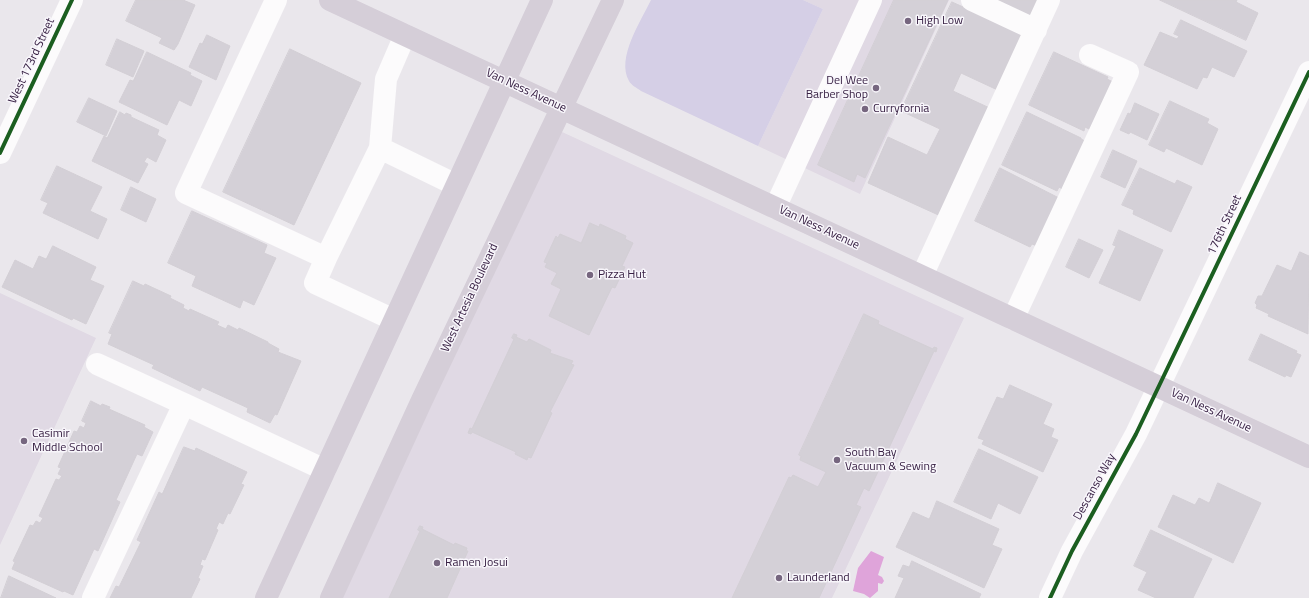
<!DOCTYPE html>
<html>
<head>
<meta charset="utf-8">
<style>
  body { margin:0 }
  canvas { display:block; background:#eae7ec }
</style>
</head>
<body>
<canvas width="1309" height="598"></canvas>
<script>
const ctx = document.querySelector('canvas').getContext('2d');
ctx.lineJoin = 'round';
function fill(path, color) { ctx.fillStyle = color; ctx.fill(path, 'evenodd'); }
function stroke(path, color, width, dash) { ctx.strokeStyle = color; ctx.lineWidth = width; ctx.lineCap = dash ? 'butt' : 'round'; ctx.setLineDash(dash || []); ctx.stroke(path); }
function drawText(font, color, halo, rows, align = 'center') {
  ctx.font = font + ' "Titillium Web",sans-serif'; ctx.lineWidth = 3; ctx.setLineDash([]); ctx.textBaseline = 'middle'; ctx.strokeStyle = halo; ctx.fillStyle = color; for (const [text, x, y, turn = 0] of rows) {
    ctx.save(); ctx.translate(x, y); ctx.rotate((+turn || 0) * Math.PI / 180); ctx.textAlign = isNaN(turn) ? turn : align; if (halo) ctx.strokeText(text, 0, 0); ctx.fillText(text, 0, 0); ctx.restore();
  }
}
fill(new Path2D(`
  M803,0H949L860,194L758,146L823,9Z
  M560,131L964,318L832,598H338Z
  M0,293L96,338L0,545Z`), '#e0d9e4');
fill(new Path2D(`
  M651,0H803L823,9L758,146L641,91C637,88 631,85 629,81C616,58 641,21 651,0Z`), '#d5cfe6');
fill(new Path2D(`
  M871,551L884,557L878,575L882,577L884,581L882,584L878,583V591L870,598L864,594L853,591L858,568Z`), '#dfa4da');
const building = new Path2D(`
  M136,0H183L195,5L178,44L174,50L159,43L162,38L126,21Z
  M894,0H948L865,178L857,174L854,182L818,165Z
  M992,0H1047L1038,21Z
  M1160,0H1237L1236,2L1258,13L1246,40Z
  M952,2L1030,37L1004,93L961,73L953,91L994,110L945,218L868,183L888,137L927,155L940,129L901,111Z
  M1181,20L1247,51L1234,77L1212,67L1207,78L1203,77L1197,89L1144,65L1160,32L1177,39L1179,36L1174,34Z
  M207,35L230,46L216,80L189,67L200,43L202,44Z
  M117,39L144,51L133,77L106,65Z
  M290,49L361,83L294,225L223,192Z
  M147,52L191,73L190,75L202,81L191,106L179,100L167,125L119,102L130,80L133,81Z
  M1054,52L1108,77L1107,79L1113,82L1091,130L1085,127L1084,131L1029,105Z
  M89,98L117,111L106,136L77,122Z
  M1170,101L1209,119L1207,123L1218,129L1202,165L1166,148L1164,152L1149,145Z
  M1135,103L1159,114L1147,140L1130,132L1129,134L1120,130L1128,113L1130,114Z
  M120,112L125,115L126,113L131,115V117L159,130L157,135L166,140L156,162L147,157L144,162L148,164L138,183L92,161L104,136L107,138Z
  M1027,112L1081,138V139L1087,142L1064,190L1059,187L1057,191L1002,165Z
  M1113,150L1137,161L1125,188L1101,177Z
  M57,166L102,187L90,211L107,219L98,239L43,213L48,203L41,200Z
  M1000,168L1059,198L1037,246L1032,244L1030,247L975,221Z
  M1140,168L1175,184L1177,180L1192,187L1171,232L1133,214L1134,210L1122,205Z
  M131,187L156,199L146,222L121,210Z
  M192,211L267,245L264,253L276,258L254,305L243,300L240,308L192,286L196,276L168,263Z
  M590,223L599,227L600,224L626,236L625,239L633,243L622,266L625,267L615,288L612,287L589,335L549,316L561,289L551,284L557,273L545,267L547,263L544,262L556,236L558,238L560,234L581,243Z
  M1119,230L1163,250L1140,301L1099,283L1116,246L1113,245Z
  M1079,239L1103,250L1089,278L1066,267Z
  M53,246L96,267L90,280L104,286L86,324L73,318L72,320L2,287L15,260L33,269L39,256L46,259Z
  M1300,252L1309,256L1308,334L1268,316L1269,314L1256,308L1257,305L1255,303L1258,296H1262L1277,265L1291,271Z
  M133,281L144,286L145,284L171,296L170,298L184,305L183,308L189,311L190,309L219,322L217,325L226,329L228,325L238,330L239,328L268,342V343L279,349L278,352L301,361L277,415L275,414L270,423L247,412L248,408L202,387L200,391L152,368L154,365L108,344L112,334L109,333Z
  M864,314L879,321L878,324L933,349L934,347L937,348L936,352L934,351L869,491L864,488L856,505L861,507L819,598H732L789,477L791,478L793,475L818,487L826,472L800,460L801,456L799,455Z
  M514,334L517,335L516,337L527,342L529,339L551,350L550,353L573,361L571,364L574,365L550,412L552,413L531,458L528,457L527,460L515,454L516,452L472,432L471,434L468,433L470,428L472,429L514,339L512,338Z
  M1261,334L1297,351L1296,353L1301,355L1291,377L1286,375L1285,377L1249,360Z
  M1010,385L1052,404L1043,424L1054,429L1051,437L1058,440L1043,472L982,444L984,440L978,438L997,397L1003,399Z
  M91,401L101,406L102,404L110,407L109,409L145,425L144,427L153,432L142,456L137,454L116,500L120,502L98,551L94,549L73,595L64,591L63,592L12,569L15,562L13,561L30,525L33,526L36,521L40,523L43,518L39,516L56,479L59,480L62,476L58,474L61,468L58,467L74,431L77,432L80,426L84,428L86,423L82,421Z
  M184,447L195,451L196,448L247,472L241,484L244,485L230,514L228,513L223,524L219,522L216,529L218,530L205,560L202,559L200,565L203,566L198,578L200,579L191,598H110L116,586L119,587L141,542L137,540L159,492L162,494Z
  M979,449L1038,477L1020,514L998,503L991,519L954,502Z
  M1218,483L1261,503L1233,563L1158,527L1173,495L1195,505L1199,498L1209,503Z
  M937,501L999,529L992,545L1002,549L984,588L896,547L913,512L929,519Z
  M420,526L423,527L422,529L454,545L455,543L467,548L466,551H468L447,598H389L420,531L418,530Z
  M1151,530L1212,559L1193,598H1156L1138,590L1147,572L1134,566Z
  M912,561L981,594L979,598H895L904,578L898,576L903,565L909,567Z
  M9,576L56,598H1Z`);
fill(building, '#d4d0d7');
stroke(building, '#d3cfd5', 1);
stroke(new Path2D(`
  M276,0L186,193L326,258L315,283L394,320
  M972,0L1036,30
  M380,148L386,79L405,35
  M0,153L72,0
  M775,208L871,0
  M326,258L380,148L456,185
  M922,276L1049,0
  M1013,319L1128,72L1090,55
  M97,364L184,404
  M93,598L184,404L325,470
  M1050,598L1072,551L1136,434L1309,72`), '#fcfbfc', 22);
stroke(new Path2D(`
  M330,0L1309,457
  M266,598L542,0
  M331,598L422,400L613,0`), '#d5ced8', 22);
stroke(new Path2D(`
  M0,153L72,0
  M1050,598L1072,551L1136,434L1309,72`), '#1b5e20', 4);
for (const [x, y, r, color] of [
  [908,21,4,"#76667f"],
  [876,88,4,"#76667f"],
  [865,109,4,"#76667f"],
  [590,275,4,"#76667f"],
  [24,441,4,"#76667f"],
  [837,460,4,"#76667f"],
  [437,563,4,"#76667f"],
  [779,578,4,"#76667f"]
]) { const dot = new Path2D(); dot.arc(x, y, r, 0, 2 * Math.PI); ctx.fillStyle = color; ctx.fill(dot); stroke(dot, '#f8f6fb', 1.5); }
drawText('12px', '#382144', '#f8f6fb', [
  ["High Low",916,21],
  ["Del Wee",868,81,"right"],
  ["Barber Shop",868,95,"right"],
  ["Curryfornia",873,109],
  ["Pizza Hut",598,275],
  ["Casimir",32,434],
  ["Middle School",32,448],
  ["South Bay",845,453],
  ["Vacuum & Sewing",845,467],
  ["Ramen Josui",445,563],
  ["Launderland",787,578]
], 'left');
drawText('12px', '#382144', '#f8f6fb', [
  ["West 173rd Street",32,61,-65],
  ["Van Ness Avenue",526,91,25],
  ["176th Street",1225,225,-65],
  ["Van Ness Avenue",819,228,25],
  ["West Artesia Boulevard",470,298,-65],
  ["Van Ness Avenue",1211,411,25],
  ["Descanso Way",1095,487,-61]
]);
</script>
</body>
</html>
